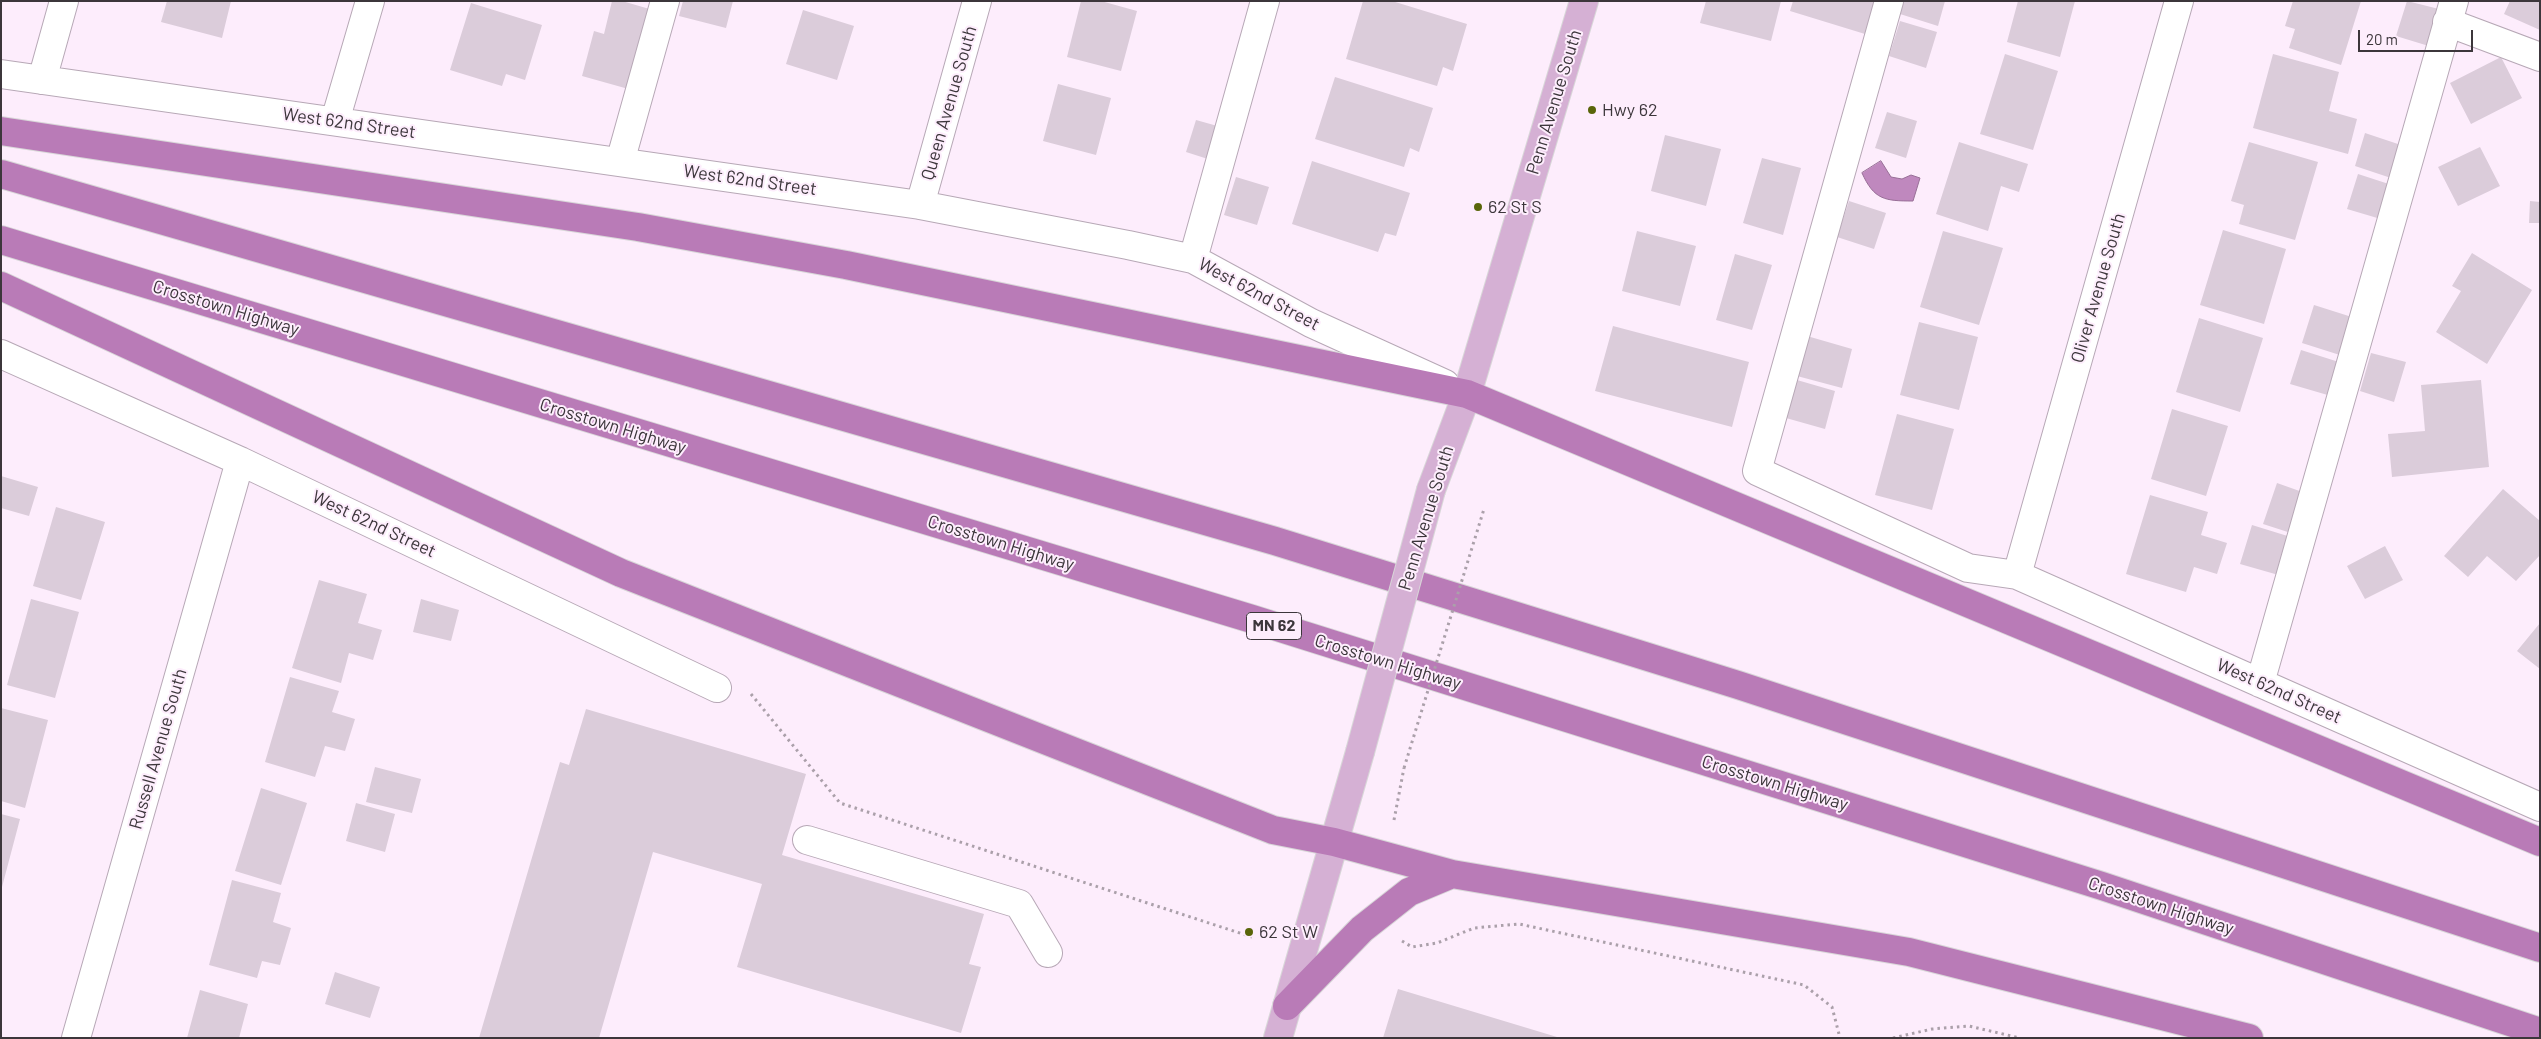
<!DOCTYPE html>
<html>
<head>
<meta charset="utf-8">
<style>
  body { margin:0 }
  #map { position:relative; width:2541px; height:1039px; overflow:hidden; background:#fdedfc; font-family:Barlow,sans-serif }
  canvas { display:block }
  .frame { position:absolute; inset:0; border:2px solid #3c363b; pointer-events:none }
  .scale { position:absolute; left:2358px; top:30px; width:115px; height:22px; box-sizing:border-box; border:2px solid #3c363b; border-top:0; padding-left:6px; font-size:15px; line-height:18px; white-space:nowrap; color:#3c363b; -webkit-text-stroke:4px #fdedfc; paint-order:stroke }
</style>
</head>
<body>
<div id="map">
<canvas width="2541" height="1039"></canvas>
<div class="frame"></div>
<div class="scale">20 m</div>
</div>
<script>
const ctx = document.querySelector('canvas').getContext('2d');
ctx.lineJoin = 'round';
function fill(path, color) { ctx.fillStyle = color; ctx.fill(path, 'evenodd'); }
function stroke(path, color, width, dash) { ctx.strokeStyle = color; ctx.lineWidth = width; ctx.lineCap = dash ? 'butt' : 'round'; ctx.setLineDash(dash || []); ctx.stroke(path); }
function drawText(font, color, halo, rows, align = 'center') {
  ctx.font = font + ' Barlow,sans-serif'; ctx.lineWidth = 4; ctx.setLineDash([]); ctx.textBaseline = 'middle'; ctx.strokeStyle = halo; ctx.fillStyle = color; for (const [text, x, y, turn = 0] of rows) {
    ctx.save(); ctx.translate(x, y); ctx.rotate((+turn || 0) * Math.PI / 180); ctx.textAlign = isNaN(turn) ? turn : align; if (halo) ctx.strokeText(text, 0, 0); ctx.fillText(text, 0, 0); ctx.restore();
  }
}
const water = new Path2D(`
  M1881,161L1891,177L1902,179L1911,175L1920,178L1913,201C1885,201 1874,200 1862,173Z`);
fill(water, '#bf88be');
stroke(water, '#986f97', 1);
fill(new Path2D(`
  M167,1H231L222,38L161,22Z
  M612,1H622L653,10L632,90L582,76L594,31L604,34Z
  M683,1H733L726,28L679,16Z
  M1081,1H1101L1137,11L1121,71L1067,57Z
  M1363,1H1392L1467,24L1453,71L1443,67L1437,86L1346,59Z
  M1706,1H1781L1771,41L1700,23Z
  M1793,1H1875L1865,34L1790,11Z
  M1904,1H1945L1938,26L1900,14Z
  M2018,1H2075L2060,57L2007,42Z
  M2293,1H2361L2341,65L2289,48L2295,29L2285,26Z
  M2407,1L2443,10L2432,47L2396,36Z
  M2510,1H2540V30L2504,14Z
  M471,3L542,25L525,80L506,74L502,86L450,70Z
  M803,10L854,26L837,80L786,64Z
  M1900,21L1937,32L1926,68L1889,56Z
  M2005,54L2058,71L2033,150L1980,134Z
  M2273,54L2339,72L2329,111L2357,119L2348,154L2253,128Z
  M2501,57L2522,98L2471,124L2450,83Z
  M1335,77L1433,108L1419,152L1410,148L1404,167L1315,139Z
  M1058,84L1111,98L1096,155L1043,141Z
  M1887,112L1917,121L1906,158L1875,148Z
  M1196,120L1221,127L1211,160L1186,152Z
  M2365,133L2404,146L2394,179L2355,166Z
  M1665,135L1721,149L1706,206L1651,191Z
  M1959,142L2028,164L2019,192L2001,186L1988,231L1936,214Z
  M2249,142L2318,162L2295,240L2239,224L2244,205L2231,201Z
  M2480,147L2500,186L2458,206L2438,167Z
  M1762,158L1801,168L1783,235L1743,223Z
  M1312,161L1410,193L1396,236L1385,233L1378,252L1292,224Z
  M2358,174L2395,186L2384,220L2347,209Z
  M1236,177L1269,187L1257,225L1224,215Z
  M1849,201L1886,213L1874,249L1837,237Z
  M2530,201L2540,202V223H2529Z
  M2223,230L2286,249L2264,324L2200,305Z
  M1637,231L1696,246L1680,306L1622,291Z
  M1943,231L2003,248L1979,325L1920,307Z
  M2472,253L2532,290L2487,364L2436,332L2461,291L2452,286Z
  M1735,254L1772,265L1752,330L1716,320Z
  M2314,305L2355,318L2343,356L2302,343Z
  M2199,318L2263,338L2240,412L2176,392Z
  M1919,322L1978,337L1959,410L1900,395Z
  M1613,326L1749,362L1732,427L1595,391Z
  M1807,336L1852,349L1842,388L1797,376Z
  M2301,350L2342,363L2331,396L2290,384Z
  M2371,353L2406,362L2394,402L2360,391Z
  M1797,380L1835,391L1825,429L1786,418Z
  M2481,380L2489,467L2392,477L2388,434L2425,431L2421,385Z
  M2172,409L2228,426L2206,496L2151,479Z
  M1897,414L1954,429L1932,510L1875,495Z
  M1,476L38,487L29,516L1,508Z
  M2277,483L2308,494L2294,534L2263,524Z
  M2503,489L2540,521V555L2516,581L2487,556L2468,577L2444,556Z
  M2150,495L2208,512L2201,535L2227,543L2217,574L2194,567L2186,592L2126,574Z
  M56,507L105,522L81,600L33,586Z
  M2252,525L2294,538L2282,576L2240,564Z
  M2385,546L2403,580L2365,599L2347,566Z
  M319,580L367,594L358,623L382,630L373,660L349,653L341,683L292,668Z
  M31,599L79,612L55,698L7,685Z
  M421,599L459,610L451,641L413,632Z
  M2540,623V669L2517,651Z
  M290,677L339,691L332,712L355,719L345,751L325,746L315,777L265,762Z
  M1,708L48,720L25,808L1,801Z
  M586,709L806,774L782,855L984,914L969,964L981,967L961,1033L737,967L762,884L653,852L599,1038H479L560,762L569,765Z
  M375,767L421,779L412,813L366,802Z
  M261,788L307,803L281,885L235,871Z
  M356,803L395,814L385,852L346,841Z
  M1,814L20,819L2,887H1Z
  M232,880L281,893L273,922L291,928L280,965L262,961L257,978L209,965Z
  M335,972L380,987L370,1018L325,1004Z
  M1398,989L1557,1037V1038H1383Z
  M200,990L248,1004L239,1038H187Z`), '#dbccda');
const minor = new Path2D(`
  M1889,1L1757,471L1968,568L2017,575L2540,807
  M2447,22L2540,57
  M1,74L920,205L1128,245L1193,259L1311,323L1445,384
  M42,80L64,1
  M335,121L370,1
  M620,162L665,1
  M920,205L977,1
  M1193,259L1265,1
  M1,354L240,461L717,688
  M2017,575L2179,1
  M2260,683L2454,1
  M807,840L1019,904L1048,953
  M76,1038L240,461`);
const major = new Path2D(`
  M1431,490L1467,394L1584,1
  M1278,1038L1360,752`);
const highway = new Path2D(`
  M1,131L638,227L846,265L1467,394L2540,842
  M1,174L1275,541L1738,685L2540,948
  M1,240L1252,619L2102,886L2540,1032
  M1,286L621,573L1273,830L1334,842L1452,874L1909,952L2249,1038
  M1287,1006L1362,929L1409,892L1452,874`);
stroke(minor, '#b7a8b6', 30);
stroke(major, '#d8d7d8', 30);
stroke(highway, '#d8d7d8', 30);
stroke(new Path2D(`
  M751,694L840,803L1252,937
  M1394,820L1404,768
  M1402,941L1412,947L1437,943L1474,928L1519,924L1804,985L1832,1007L1840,1038
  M1893,1038L1932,1029L1969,1026L2020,1038`), '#aba0aa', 3, [2.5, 4]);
stroke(minor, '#fff', 28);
stroke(major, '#d5b0d4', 28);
stroke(highway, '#b97bb7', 28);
const majorBridge = new Path2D(`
  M1360,752L1431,490`);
stroke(majorBridge, '#d8d7d8', 30, []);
stroke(new Path2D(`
  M1404,768L1484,509`), '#aba0aa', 3, [2.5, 4]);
stroke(majorBridge, '#d5b0d4', 28);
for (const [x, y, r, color] of [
  [1592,110,5,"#596509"],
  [1478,207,5,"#596509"],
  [1249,932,5,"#596509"]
]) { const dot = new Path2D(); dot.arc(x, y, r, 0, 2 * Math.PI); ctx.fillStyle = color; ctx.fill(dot); stroke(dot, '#fdedfc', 2); }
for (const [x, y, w] of [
  [1274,626,55]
]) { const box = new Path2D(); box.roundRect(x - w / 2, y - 13.5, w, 27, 4); ctx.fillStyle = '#fdedfc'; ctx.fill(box); stroke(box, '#3c363b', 1); }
drawText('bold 16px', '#3c363b', null, [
  ["MN 62",1274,626]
]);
drawText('18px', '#3c363b', '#fdedfc', [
  ["Penn Avenue South",1554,102,-73],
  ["Queen Avenue South",949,103,-74],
  ["West 62nd Street",349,123,8],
  ["West 62nd Street",750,180,8],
  ["Oliver Avenue South",2098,288,-74],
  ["West 62nd Street",1259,294,28],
  ["Crosstown Highway",226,308,17],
  ["Crosstown Highway",613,426,17],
  ["Penn Avenue South",1426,518,-73],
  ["West 62nd Street",374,524,25],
  ["Crosstown Highway",1001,543,17],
  ["Crosstown Highway",1388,662,17],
  ["West 62nd Street",2279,691,24],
  ["Russell Avenue South",158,749,-74],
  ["Crosstown Highway",1775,783,17],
  ["Crosstown Highway",2161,906,18]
]);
drawText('18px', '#3c363b', '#fdedfc', [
  ["Hwy 62",1602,110],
  ["62 St S",1488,207],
  ["62 St W",1259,932]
], 'left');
</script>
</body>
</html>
